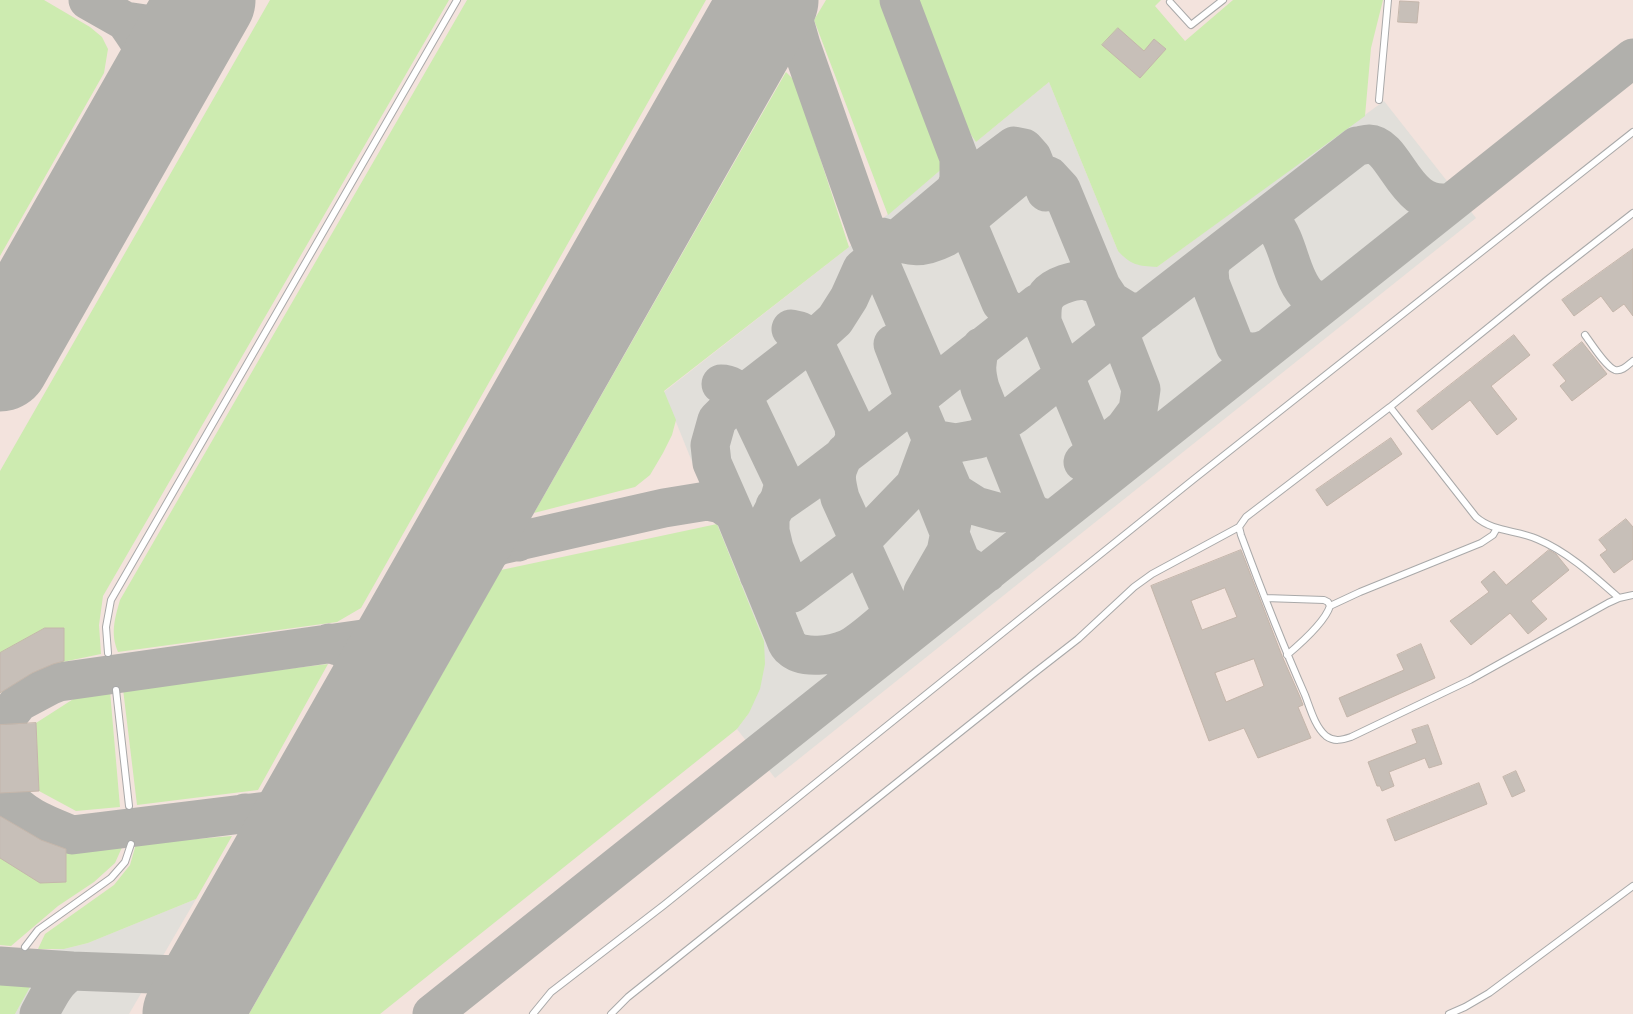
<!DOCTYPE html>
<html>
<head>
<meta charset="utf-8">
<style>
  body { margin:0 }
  canvas { display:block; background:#f2efe9 }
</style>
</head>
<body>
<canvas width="1633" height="1014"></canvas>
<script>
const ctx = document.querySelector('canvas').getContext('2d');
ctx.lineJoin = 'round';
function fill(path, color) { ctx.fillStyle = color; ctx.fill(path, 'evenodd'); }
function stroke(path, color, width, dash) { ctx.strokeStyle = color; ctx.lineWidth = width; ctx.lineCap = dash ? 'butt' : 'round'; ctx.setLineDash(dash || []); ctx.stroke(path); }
fill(new Path2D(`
  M0,0H1633V1014H0Z`), '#f3e3dd');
fill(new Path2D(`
  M1049,82L1118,251L1157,267L1384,101L1476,218L775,778L737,729L749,713L764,641L664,392L849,247L944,167L934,134L963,123L976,142Z
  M196,899L129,1014H15L49,950L64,949L88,943Z`), '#e1dfda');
fill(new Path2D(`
  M0,0H44L90,27L102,37L108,49L104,73L0,256Z
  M270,0H449L103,596L99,625L101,654L53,664L32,673L0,693V471Z
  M467,0H706L361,608L337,622L118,652C110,633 115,618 120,600Z
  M826,0H883L934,134L944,167L888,215L814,20Z
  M915,0H1161L1155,6L1185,41L1233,0H1383L1371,48L1365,116L1157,267C1138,266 1131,265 1118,251L1049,82L976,142L963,123Z
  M786,72L795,81L849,247L664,391L676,420L672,435L663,453L650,475L635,487L534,513Z
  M717,524L764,641L765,664L760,689L749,713L737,729L380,1014H249L501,570Z
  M328,664L258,790L137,805L123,689Z
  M110,691L120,807L76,811L39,791L36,723L78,696Z
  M0,816L41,840L66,849L123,845L115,863L94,882L58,906L11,946L0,945Z
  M232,836L196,899L88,943L64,949H38L45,934L114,885L130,865L136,844Z
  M0,984L30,987L15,1014H0Z`), '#cdebb0');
stroke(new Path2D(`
  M88,0L125,21L152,25L172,24L190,17L206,1
  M788,0L801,45L867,233L926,370L936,374L946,375
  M899,0L959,158V180L955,191
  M125,21C148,52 152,63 149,101
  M745,44C748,40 753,35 757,33C773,24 791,33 801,45
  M1261,221L1272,222C1290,242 1290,280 1309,296C1312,299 1316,300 1320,302L1328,299
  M882,237C910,246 918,251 946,237L1022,174L1037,172L1049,176L1061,189L1101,286L1111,301L1129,312H1143L1357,146C1361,146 1365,144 1369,144C1397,145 1404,213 1452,202
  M1212,259L1209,270L1210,283L1235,346C1246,353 1254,354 1266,349
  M1026,313L1010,312L1001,303L963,213L961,199L963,184L1014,146L1024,148L1032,157L1046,192
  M791,329L800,331L813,340L854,426L855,439L849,450
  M893,344L915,400L954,492L976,506L1001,513L1028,508C1030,523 1029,532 1022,545
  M981,347C975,362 976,373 980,388L1028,508L1036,516L1050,519
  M721,384C730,384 736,389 742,395L784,483L780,498L770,517V531L774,548L787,581
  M845,453C834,473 835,477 840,498L893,615C900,622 906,626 916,628
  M1083,462L1124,429L1138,410L1141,389L1101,286C1097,284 1091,282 1086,281C1075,279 1054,286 1047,295C1041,303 1042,314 1042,322L1096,451C1109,461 1113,463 1129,459
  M504,466C495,484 481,505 492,526C498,537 505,540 518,542
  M923,467L961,562L978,573H987
  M775,506L811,481L885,424L1038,303
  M759,575L770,588L778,592L792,593L859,543L915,485L932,439L956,443L978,439L1015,414L1138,316
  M923,592L946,552L952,522
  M888,618C877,627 860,643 847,649C833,655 803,660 791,648C788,646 786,641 785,638L734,513L712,463L710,445L717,420L742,395L813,340L835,320L849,298L862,269L963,184
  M329,643C334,645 340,646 344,649C358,656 372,675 370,691C370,697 366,704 364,710
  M323,781L306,799L289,806L275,810L72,835C47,825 21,816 5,793L8,716L19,702L49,686L59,682L377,637L394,630L410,619L427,601L448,572L472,557L501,545L664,508L707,501L721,504L734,513
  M245,813L261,814L271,822L280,835L281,846L271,874
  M0,966L72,971
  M39,1014C48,998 55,980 72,971L178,975L195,971L212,964L226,953
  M197,1014L202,995
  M432,1014L1633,58`), '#b1b0ac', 39);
stroke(new Path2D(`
  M0,362L206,0
  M192,1014L769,0`), '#b1b0ac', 99);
const building = new Path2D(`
  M1400,1L1419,2L1417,23L1398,22Z
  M1118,28L1144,51L1154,39L1166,49L1140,78L1102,45Z
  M1633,249V316L1624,304L1613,312L1601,296L1574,316L1562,300Z
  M1514,335L1530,355L1491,386L1517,419L1497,435L1470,400L1432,430L1417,411Z
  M1582,342L1607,374L1572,401L1560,386L1566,381L1553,365Z
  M1391,438L1402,454L1327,506L1316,490Z
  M1626,519L1633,527V559L1614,573L1600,555L1607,550L1599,540Z
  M1241,550L1282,656L1300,697L1303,705L1298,707L1311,738L1258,758L1244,728L1209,741L1151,586ZM1225,588L1237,617L1202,630L1191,601ZM1254,659L1264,686L1226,702L1215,673Z
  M1549,550L1556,554L1569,570L1531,601L1547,619L1528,634L1510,613L1471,645L1450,621L1489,592L1481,582L1494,571L1506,585Z
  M45,628H64V661L53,664L32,673L0,693V653Z
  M1421,644L1435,678L1347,717L1339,698L1404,670L1397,655Z
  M36,723L39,791L0,793V725Z
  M1428,725L1442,764L1429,768L1425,758L1389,772L1394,786L1382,791L1380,786H1377L1368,762L1417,743L1412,730Z
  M1516,771L1525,791L1512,797L1503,777Z
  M1479,783L1487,804L1395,841L1387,820Z
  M0,816L41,840L66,849V882L40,883L0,858Z`);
fill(building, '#c7bfb8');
stroke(building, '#c4b6ab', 1);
const service = new Path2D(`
  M1170,2L1191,25L1223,0
  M1379,100L1388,0
  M1633,213L1547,280L1390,407L1246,517L1239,527L1241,535C1261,589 1282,643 1305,695C1310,708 1315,727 1326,736C1334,742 1342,740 1351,737L1470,680L1608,603L1619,598L1633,595
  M1585,335C1591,343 1606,367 1615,370C1622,372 1628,365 1633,361
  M1390,407L1476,517C1493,532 1517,530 1537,539C1568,552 1594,576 1619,598
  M1265,598L1324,600L1328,602L1330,606C1325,622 1300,644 1287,655
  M1330,606L1360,592L1481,543L1493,535L1497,528
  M108,653L106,627L111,600L457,0
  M116,690L129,806
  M25,947L38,930L111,878L125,862L131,844
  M533,1014L551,992L664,905L1194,479L1633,132
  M611,1014L628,997L1033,674L1078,639L1134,587L1152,574L1239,527
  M1449,1014L1465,1007L1489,993L1633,886`);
stroke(service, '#a9a9a9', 8);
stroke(service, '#fff', 6);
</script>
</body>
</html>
